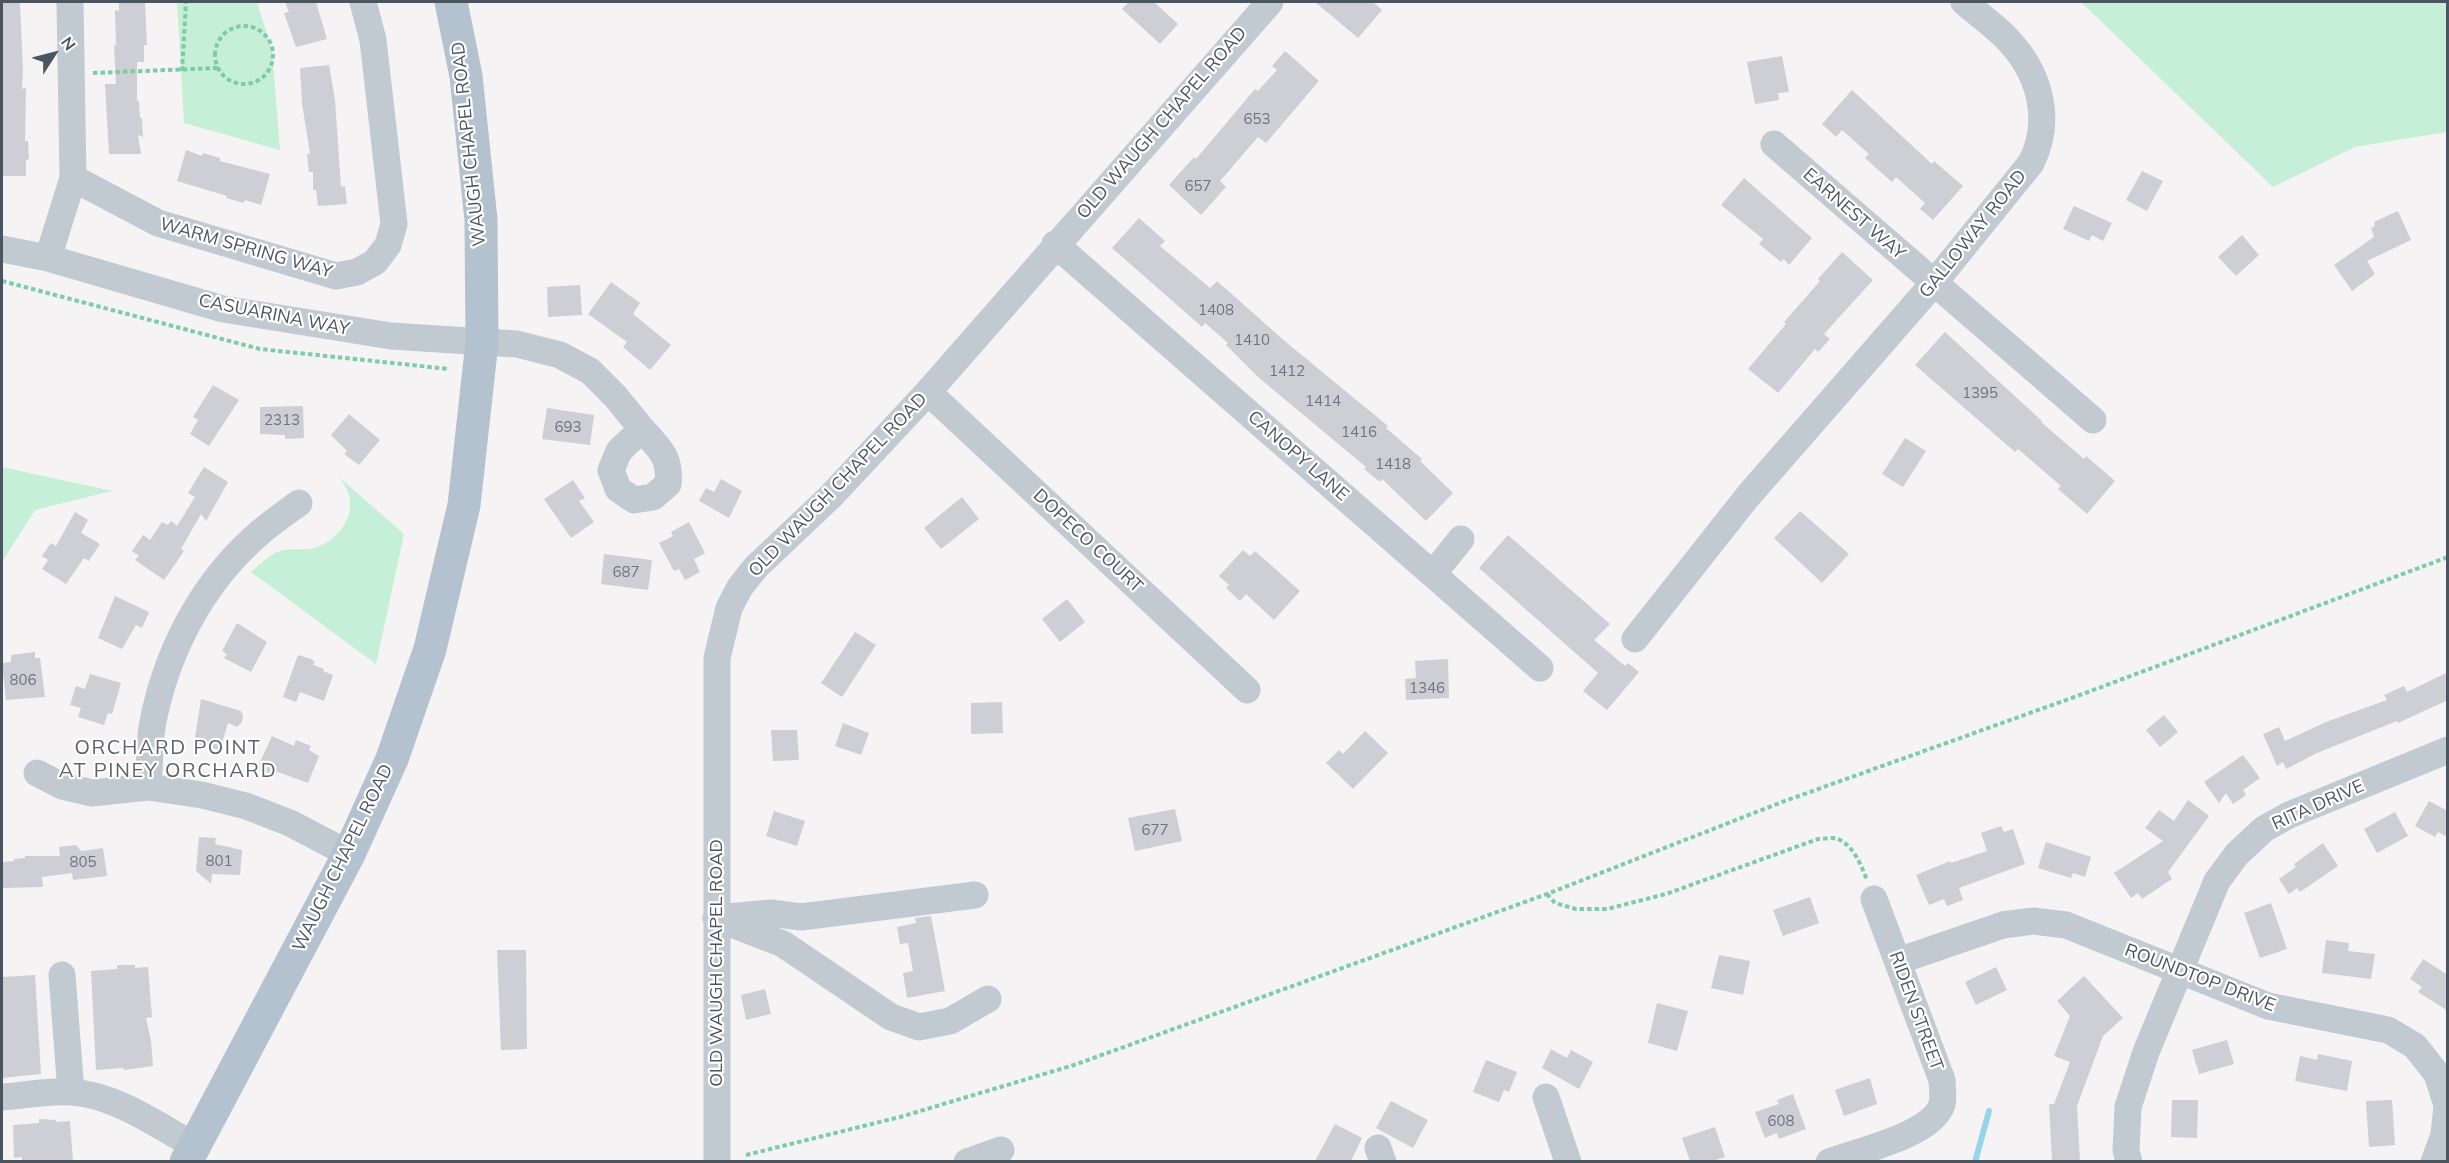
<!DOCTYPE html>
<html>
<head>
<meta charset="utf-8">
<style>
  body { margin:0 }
  #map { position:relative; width:2449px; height:1163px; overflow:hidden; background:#f5f3f3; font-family:Mulish,sans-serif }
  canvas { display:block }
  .frame { position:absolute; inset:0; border:3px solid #4b5560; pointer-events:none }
  .north { position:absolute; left:24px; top:24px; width:60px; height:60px; -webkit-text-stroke:4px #fff; paint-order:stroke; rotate:54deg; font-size:16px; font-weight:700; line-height:24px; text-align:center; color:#4b5560 }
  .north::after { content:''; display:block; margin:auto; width:21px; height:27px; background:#4b5560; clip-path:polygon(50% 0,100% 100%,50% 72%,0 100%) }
</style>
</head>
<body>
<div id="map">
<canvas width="2449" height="1163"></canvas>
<div class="frame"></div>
<div class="north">N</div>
</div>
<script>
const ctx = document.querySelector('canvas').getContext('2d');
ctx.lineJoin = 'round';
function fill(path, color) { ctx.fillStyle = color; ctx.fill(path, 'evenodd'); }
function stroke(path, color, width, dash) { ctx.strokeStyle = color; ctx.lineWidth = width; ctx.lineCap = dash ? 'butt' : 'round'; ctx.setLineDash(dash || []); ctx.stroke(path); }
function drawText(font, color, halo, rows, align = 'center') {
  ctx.font = font + ' Mulish,sans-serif'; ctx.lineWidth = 4.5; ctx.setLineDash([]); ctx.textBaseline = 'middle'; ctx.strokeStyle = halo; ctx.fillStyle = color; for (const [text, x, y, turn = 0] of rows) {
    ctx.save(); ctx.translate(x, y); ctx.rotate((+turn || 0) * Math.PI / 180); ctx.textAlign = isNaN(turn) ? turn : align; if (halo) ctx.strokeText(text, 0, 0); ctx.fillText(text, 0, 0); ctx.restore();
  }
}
fill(new Path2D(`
  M177,2H257L272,50L280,150L184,123Z
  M2081,2H2447V132L2355,147L2273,187Z
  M2,467L112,491L35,510L2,562Z
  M340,478L404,534L376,664L251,572C259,565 267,557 277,552C289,547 303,551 314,548C335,542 353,521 350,499C349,492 344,484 340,478Z`), '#c5efd6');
stroke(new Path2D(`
  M1975,1162L1989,1111`), '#95d5e9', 6);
fill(new Path2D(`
  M2,2H20L23,70L22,89L26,88L25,141H28L29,159L26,160V176H2Z
  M119,2H145L147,45H144V62H137V101H139L140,118H142L143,137L138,135L141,154H109L105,84H116L114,45L116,46L115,10L119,11Z
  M285,2H316L327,39L296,47L284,13L289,12Z
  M1129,2H1154L1178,24L1160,44L1122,9Z
  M1315,2H1373L1382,10L1358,38Z
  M1285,51L1319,81L1266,143L1258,137L1220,181L1226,187L1201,215L1169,185L1194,157L1196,159L1255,89L1258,91L1277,70L1272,66Z
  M1782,56L1789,92L1778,93L1779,100L1755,104L1747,62Z
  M329,65L335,100L341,187L345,186L347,204L318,206L316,190H313V172H309L307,154H310L302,103L300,68Z
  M1852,90L1932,164L1934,161L1963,186L1933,220L1920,209L1925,203L1896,177L1892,182L1865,158L1869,154L1842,130L1836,137L1822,124Z
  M186,150L202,156L203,153L220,158V161L270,174L261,205L245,200L244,203L226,198L227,196L177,181Z
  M2142,171L2163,181L2147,211L2126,200Z
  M1744,178L1812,238L1789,265L1784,259L1781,262L1759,244L1763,239L1721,205Z
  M2074,206L2112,223L2103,241L2092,235L2089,241L2063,229Z
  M2398,211L2411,240L2367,261L2375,274L2352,291L2334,265L2374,237L2371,228L2375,226L2374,222Z
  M1139,218L1165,241L1160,246L1210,288L1217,281L1287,343L1388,426L1386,428L1422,459L1420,461L1453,493L1426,521L1382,479L1380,482L1364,469L1366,467L1258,377L1226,345L1228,343L1205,323L1202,327L1112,248Z
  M2242,235L2259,255L2236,276L2218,257Z
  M1842,252L1873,280L1824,334L1830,339L1818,352L1815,349L1778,393L1748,369L1786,324L1784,322L1820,281L1818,279Z
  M611,282L640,303L633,314L671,345L650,370L623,347L627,342L588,314Z
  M580,285L582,315L548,317L547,287Z
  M1945,332L2042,421L2041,422L2084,459L2086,456L2115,481L2087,514L2058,489L2061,486L2018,449L2015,452L1915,365Z
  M213,385L239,400L209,446L190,434L198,420L193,417Z
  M303,406L304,438L285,439V435L260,434V407Z
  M547,408L594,415L590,445L542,439Z
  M349,414L380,440L359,465L344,454L347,451L331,435Z
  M1905,438L1926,451L1903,487L1882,474Z
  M204,467L228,482L206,521L201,514L181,549L184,551L164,580L135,560L139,556L132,551L143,535L150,540L162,522L168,525L171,521L177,526L195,497L188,493Z
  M721,479L742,491L729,518L699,501L706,488L714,492Z
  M573,480L585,498L579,501L594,522L571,538L544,499Z
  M962,497L979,519L941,549L924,528Z
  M1800,511L1849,554L1822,583L1774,538Z
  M75,512L88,520L81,533L100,544L89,561L84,558L66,584L42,569L48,560L42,556L51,543L56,546Z
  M689,522L705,553L694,559L700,572L685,580L679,569L674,571L659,543L673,536L671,532Z
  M1508,535L1610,624L1594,640L1625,666L1628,663L1639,672L1607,710L1583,691L1598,673L1479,568Z
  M1243,550L1250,556L1255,551L1300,591L1274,620L1246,594L1240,601L1226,588L1229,585L1219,576Z
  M604,554L652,560L648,590L601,584Z
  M115,596L149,612L142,628L136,625L122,649L98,638Z
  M1067,599L1085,622L1060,642L1042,619Z
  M237,623L267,642L251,672L224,658L227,654L222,651Z
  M855,632L876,645L842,697L821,683Z
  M35,652V658H40L45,697L6,700L2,663L11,662V655Z
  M298,655L311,659L315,662L313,665L324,669L323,671L333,675L324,701L300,692L296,702L283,697Z
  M1448,659L1449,698L1406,700L1405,679L1416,678L1415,661Z
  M2448,672V700L2398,723L2397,721L2317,753L2286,769L2283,762L2277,766L2263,734L2279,727L2285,741L2326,722L2387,700L2384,695L2404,686L2407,692Z
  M90,674L121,683L112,714L108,713L104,725L78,717L81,708L70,705L76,686L85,689Z
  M201,699L241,711L243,716L242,722L237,727L228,723L220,750L194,744Z
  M1002,702L1003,733L971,734V703Z
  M2164,715L2178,732L2160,747L2146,730Z
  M843,723L869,733L861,755L835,746Z
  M771,730H797L799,760L773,761Z
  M1365,731L1388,753L1353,789L1326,763L1339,750L1343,754Z
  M272,736L294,746L296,740L311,746L309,750L319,756L308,783L278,772L275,776L257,769Z
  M2243,755L2260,778L2243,790L2246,795L2233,804L2226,793L2219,803L2204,782Z
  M2188,800L2209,816L2168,872L2172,879L2142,899L2138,893L2131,898L2114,873L2163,841L2145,828L2159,810L2174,821Z
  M2429,801L2448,811V837L2438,832L2435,837L2415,826Z
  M1175,809L1182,841L1135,851L1128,818Z
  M774,811L805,821L797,846L766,836Z
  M2395,812L2408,836L2377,853L2364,829Z
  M2001,826L2004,832L2013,829L2025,864L1959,888L1963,900L1947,906L1944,899L1929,905L1916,875L1950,861L1951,863L1987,851L1981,833Z
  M199,837L216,838L215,844L242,850L240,875L212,874L211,884L196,871Z
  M2046,842L2091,857L2085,877L2073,873L2071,878L2038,868Z
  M2323,843L2338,866L2300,892L2297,888L2289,894L2279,879L2296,867L2294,864Z
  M76,845L81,851L103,848L107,876L73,880L72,873L42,877L43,887L2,888V862L14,861V859L25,858V856H60L59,847Z
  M1810,897L1819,923L1783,936L1773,910Z
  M2271,903L2287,949L2260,958L2244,913Z
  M931,916L945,991L907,998L903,973L913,971L908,943L900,944L897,927L916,923L915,918Z
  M2326,940L2349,943L2348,951L2375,954L2371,979L2322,973Z
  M497,950H526L527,1049L501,1050Z
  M1719,955L1750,961L1743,995L1711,988Z
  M2423,959L2448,975V1011L2418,992L2422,987L2410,979Z
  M117,965H135V968L148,967L152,1017L146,1018L151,1041L153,1066L124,1070L123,1068L96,1070L91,971L117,969Z
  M1996,967L2007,990L1976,1005L1965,982Z
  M35,975L41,1074L2,1078V977Z
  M2084,976L2123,1018L2103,1036L2077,1106L2080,1161H2052L2049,1104H2054L2070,1062L2054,1056L2070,1016L2057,1001Z
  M765,989L771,1014L746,1020L741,995Z
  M1657,1003L1688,1011L1677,1051L1648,1043Z
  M2227,1040L2234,1064L2199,1074L2192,1050Z
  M1551,1049L1567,1058L1571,1050L1593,1062L1579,1089L1542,1068Z
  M2318,1054L2352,1061L2347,1091L2295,1081L2300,1056L2317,1060Z
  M1486,1060L1517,1072L1509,1092L1504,1090L1499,1102L1473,1092Z
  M1870,1078L1877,1104L1844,1116L1835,1090Z
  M1793,1094L1806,1129L1779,1139L1777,1133L1765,1138L1755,1112L1779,1104L1777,1100Z
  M2172,1100H2198L2197,1138L2171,1137Z
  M2392,1100L2395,1145L2369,1147L2366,1101Z
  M1391,1101L1428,1120L1413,1148L1376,1128Z
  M39,1119L56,1120V1122L70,1121L73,1161H22V1157L14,1158L13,1125L39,1123Z
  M1335,1124L1362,1138L1351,1161H1315Z
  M1715,1127L1725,1157L1713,1161H1690L1682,1138Z`), '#cdcfd5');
stroke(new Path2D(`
  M215 55a29 29 0 1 1 58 0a29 29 0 1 1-58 0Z
  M182,71L186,2
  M93,73L218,68
  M2,281L260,349L449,369
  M1547,894L1555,903L1576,909H1607L1666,894L1818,839C1823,839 1833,837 1838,839C1854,846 1861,865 1867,880
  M746,1155L900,1117L1074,1065L1547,894L1782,802L2080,695L2448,557`), '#7ecba8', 4, [4.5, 3]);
stroke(new Path2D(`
  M1774,144L2093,420
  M73,178L158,223L336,276L357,272L375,262L388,245L394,224L373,40L363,2
  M1055,244L1540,668
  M2,249L48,258L223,309L391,336L517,344L560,355L590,371L615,396L642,429L619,451L611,470L618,489L634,500L653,497L668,484C671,457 659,448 642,429
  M48,258L73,178L70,2
  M928,392L1247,690
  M1433,574L1461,539
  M1635,639L1748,496L1934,283L2031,163C2052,122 2041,76 2010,42C1997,27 1979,15 1964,2
  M37,773L62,786L92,793L148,787L202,795L246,806L290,823L349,854
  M148,787C150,767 149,746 152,727C165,655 200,586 255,537C268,525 284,514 299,503
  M727,917L771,913L801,917L975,895
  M716,918L783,944L891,1017L919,1027L950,1021L988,999
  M1898,961L2003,925L2033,921L2066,925L2268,1006L2388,1030L2415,1046L2437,1074L2447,1105L2444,1135L2434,1162
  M62,975L71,1092
  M2,1097C24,1096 49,1090 71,1092C116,1095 157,1125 195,1146
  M1546,1097L1568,1162
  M1378,1148L1383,1162
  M717,1162V658L729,608L740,587L756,567L831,496L928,392L1270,2
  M967,1162L1001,1150
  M1829,1162C1858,1151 1933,1135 1942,1104C1944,1097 1942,1087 1942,1080L1874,899
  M2129,1162L2126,1150L2128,1107L2146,1052L2217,881L2237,854L2264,829L2289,815L2448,750`), '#c2cad1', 27);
stroke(new Path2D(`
  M186,1162L349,854L392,759L430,649L464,505L482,342L481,220L466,76L451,2`), '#b4c1cf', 33);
drawText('15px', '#6c747d', null, [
  ["653",1257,119],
  ["657",1198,186],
  ["1408",1216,310],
  ["1410",1252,340],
  ["1412",1287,371],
  ["1395",1980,393],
  ["1414",1323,401],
  ["2313",282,420],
  ["693",568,427],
  ["1416",1359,432],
  ["1418",1393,464],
  ["687",626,572],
  ["806",23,680],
  ["1346",1427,688],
  ["677",1155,830],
  ["801",219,861],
  ["805",83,862],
  ["608",1781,1121]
]);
drawText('18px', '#4b5560', '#fff', [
  ["OLD WAUGH CHAPEL ROAD",1162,123,-49],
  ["WAUGH CHAPEL ROAD",469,144,-96],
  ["EARNEST WAY",1854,214,41],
  ["GALLOWAY ROAD",1973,234,-51],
  ["WARM SPRING WAY",246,248,16],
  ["CASUARINA WAY",274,315,11],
  ["CANOPY LANE",1298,456,41],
  ["OLD WAUGH CHAPEL ROAD",838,485,-46],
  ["DOPECO COURT",1088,541,43],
  ["RITA DRIVE",2318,805,-24],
  ["WAUGH CHAPEL ROAD",343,858,-64],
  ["OLD WAUGH CHAPEL ROAD",717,963,-90],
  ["ROUNDTOP DRIVE",2200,978,21],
  ["RIDEN STREET",1916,1011,70]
]);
ctx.letterSpacing = '1.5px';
drawText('20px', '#5f6367', '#fff', [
  ["ORCHARD POINT",168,748],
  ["AT PINEY ORCHARD",168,771]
]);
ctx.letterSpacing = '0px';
</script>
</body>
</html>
